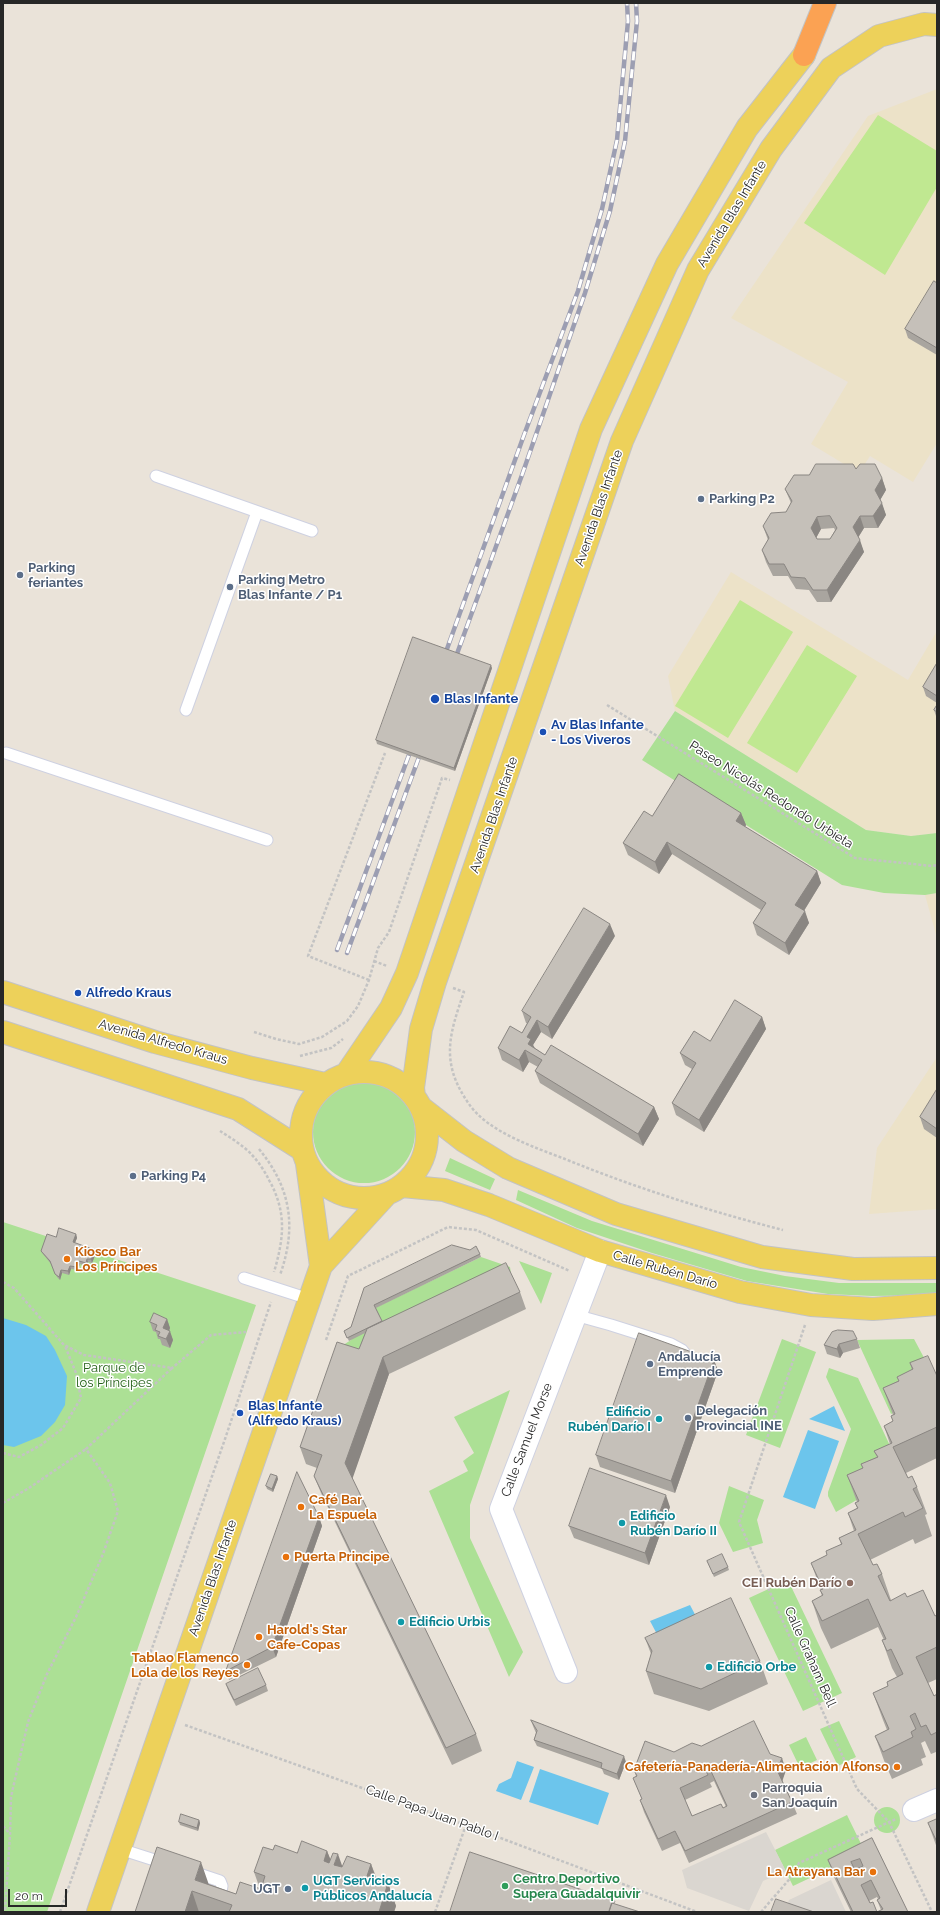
<!DOCTYPE html>
<html>
<head>
<meta charset="utf-8">
<style>
  body { margin:0 }
  #map { position:relative; width:940px; height:1915px; overflow:hidden; background:#eae3d9; font-family:Raleway,sans-serif }
  canvas { display:block }
  .frame { position:absolute; inset:0; border:4px solid #272727; pointer-events:none }
  .scale { position:absolute; left:8px; top:1889px; width:59px; height:18px; box-sizing:border-box; border:2px solid #272727; border-top:0; padding-left:5px; font-size:12px; line-height:14px; white-space:nowrap; color:#272727; -webkit-text-stroke:3px #fff; paint-order:stroke }
</style>
</head>
<body>
<div id="map">
<canvas width="940" height="1915"></canvas>
<div class="frame"></div>
<div class="scale">20 m</div>
</div>
<script>
const ctx = document.querySelector('canvas').getContext('2d');
ctx.lineJoin = 'round';
function fill(path, color) { ctx.fillStyle = color; ctx.fill(path, 'evenodd'); }
function stroke(path, color, width, dash) { ctx.strokeStyle = color; ctx.lineWidth = width; ctx.lineCap = dash ? 'butt' : 'round'; ctx.setLineDash(dash || []); ctx.stroke(path); }
function drawText(font, color, halo, rows, align = 'center') {
  ctx.font = font + ' Raleway,sans-serif'; ctx.lineWidth = 3; ctx.setLineDash([]); ctx.textBaseline = 'middle'; ctx.strokeStyle = halo; ctx.fillStyle = color; for (const [text, x, y, turn = 0] of rows) {
    ctx.save(); ctx.translate(x, y); ctx.rotate((+turn || 0) * Math.PI / 180); ctx.textAlign = isNaN(turn) ? turn : align; if (halo) ctx.strokeText(text, 0, 0); ctx.fillText(text, 0, 0); ctx.restore();
  }
}
fill(new Path2D(`
  M937,89V443L913,482L870,456L859,473L811,444L848,382L731,318L868,116Z
  M731,572L908,680L937,631V833L911,836L866,830L675,711L668,676Z
  M937,893V938L925,895Z
  M937,1057V1209L869,1214L877,1148Z`), '#ece2c8');
fill(new Path2D(`
  M675,711L866,830L911,836L937,833V893L925,895L884,893L842,885L642,760Z
  M313 1132a51 51 0 1 1 102 0a51 51 0 1 1-102 0Z
  M450,1158L495,1179L490,1190L445,1171Z
  M518,1190L592,1221L741,1267L785,1276L839,1283H937V1295L872,1296L828,1294L747,1281L652,1253L577,1228L516,1200Z
  M3,1222L256,1305L47,1912H3Z
  M481,1257L510,1267L512,1280L371,1351L337,1349L351,1340L375,1308Z
  M519,1261L552,1273L541,1304Z
  M782,1339L816,1352L780,1448L746,1435Z
  M914,1339L937,1382L908,1406L891,1414L857,1340Z
  M829,1368L858,1378L893,1452L886,1483L836,1512L828,1496V1492L851,1429L826,1377Z
  M510,1390L470,1505V1538L523,1652L509,1677L429,1491L468,1471L463,1461L474,1453L454,1417Z
  M729,1486L764,1500L757,1520L763,1543L733,1552L719,1523Z
  M788,1580L842,1693L803,1711L749,1598Z
  M839,1721L856,1757L838,1766L820,1729Z
  M806,1737L817,1760L800,1768L789,1745Z
  M874 1820a13 13 0 1 1 26 0a13 13 0 1 1-26 0Z
  M847,1815L865,1852L793,1886L775,1850Z`), '#ace095');
fill(new Path2D(`
  M878,115L937,151V187L885,275L804,223Z
  M740,600L793,632L728,738L675,706Z
  M807,645L857,676L797,773L747,743Z`), '#c0e891');
fill(new Path2D(`
  M766,1832L786,1871L763,1881L749,1911L687,1888L682,1870Z
  M831,1880L846,1912H784L789,1900Z`), '#dad6d0');
fill(new Path2D(`
  M3,1318L26,1325L46,1336L55,1350L67,1376L65,1405L55,1422L41,1436L14,1447L3,1445Z
  M834,1406L845,1431L809,1419Z
  M808,1430L839,1441L815,1509L783,1497Z
  M690,1605L699,1622L659,1638L650,1621Z
  M517,1761L534,1767L521,1800L496,1791L499,1784L511,1778Z
  M540,1769L609,1793L598,1825L529,1802Z`), '#6cc5ec');
const lane = new Path2D(`
  M156,476L312,531
  M186,710L257,512
  M6,753L267,840
  M244,1278L309,1299
  M575,1315L611,1325L671,1344L682,1350L686,1355
  M120,1849L167,1864
  M193,1872L220,1881L222,1886L219,1902`);
const street = new Path2D(`
  M566,1672L501,1509L600,1251
  M914,1810L937,1800`);
const primary = new Path2D(`
  M3,992L155,1042L252,1068L325,1084
  M3,1032L238,1109L301,1149
  M301 1135a63 63 0 1 1 126 0a63 63 0 1 1-126 0Z
  M347,1073L391,1008L407,973L591,429L667,264L747,128L804,55
  M414,1096L413,1088L421,1029L435,982L622,441L698,270L771,149L831,68L879,36L924,24L937,25
  M423,1109L464,1141L508,1168L616,1214L762,1257L853,1269L937,1268
  M307,1164L321,1266
  M402,1186L444,1190L489,1205L600,1251L740,1292L811,1305L873,1309L937,1304
  M98,1912L321,1266L386,1195`);
const highway = new Path2D(`
  M804,55L825,3`);
stroke(lane, '#ced1e1', 13);
stroke(street, '#ced1e1', 24);
stroke(primary, '#c3c3c3', 24);
stroke(highway, '#c3c3c3', 24);
stroke(new Path2D(`
  M607,705L855,858L932,866L937,865
  M374,961L387,966
  M369,980L308,956L385,753
  M453,988L464,992C449,1035 440,1063 469,1104C488,1132 534,1147 565,1159C636,1188 709,1211 783,1230
  M254,1032L276,1039L299,1044L322,1037L347,1021L358,1006L369,980L378,948L389,932L442,778L450,780
  M300,1056L331,1048L343,1039
  M220,1131C231,1138 244,1146 252,1155C259,1162 265,1172 269,1180C287,1212 284,1238 274,1272
  M259,1149C291,1188 297,1227 280,1275
  M3,1282L14,1288L64,1345L84,1355L172,1368L86,1449L110,1483L118,1511L103,1554L76,1617L47,1674L28,1722L11,1797L10,1834L5,1912
  M805,1325L739,1522L857,1789L889,1822L932,1912
  M326,1340L348,1276L448,1227L476,1230L570,1271
  M171,1369L211,1335L246,1332
  M3,1453L19,1457L41,1445L63,1428L81,1398L76,1373L65,1346
  M3,1503L29,1488L86,1449
  M185,1725L466,1825L697,1912
  M3,1826L10,1834
  M60,1912L225,1439L271,1302
  M435,1912L466,1825
  M761,1912L793,1875L799,1863L896,1819`), '#c3c3c3', 2.5, [3, 2]);
stroke(lane, '#fff', 11);
stroke(street, '#fff', 22);
stroke(primary, '#edd15a', 22);
stroke(highway, '#fba253', 22);
const rail = new Path2D(`
  M443,660L524,435L578,291L602,209L617,140L628,21L627,3
  M454,662L522,475L585,293L610,211L625,141L637,21L636,3
  M337,950L413,744
  M347,953L422,749`);
stroke(rail, '#9c9eb2', 4.5);
stroke(rail, '#fff', 3, [9]);
fill(new Path2D(`
  M937,283V355L908,338L905,329Z
  M856,469L882,478L886,490L880,500L886,515L878,528H864L858,538L864,552L831,602H817L809,590L796,589L788,576H773L766,562L762,550L768,540L763,526L786,512L791,503L785,489L809,475ZM834,528L835,530L830,539H817L816,538L821,529Z
  M937,663V703L926,696L923,687Z
  M492,668L455,771L377,744L376,740Z
  M937,705V719L934,710Z
  M741,813L746,825L745,827L817,871L821,883L804,911L809,923L789,955L757,935L753,923L761,910L672,854L659,874L628,855L623,843L652,816Z
  M615,936L552,1039L541,1032L533,1045L535,1048L545,1055L654,1107L659,1119L643,1146L540,1083L535,1071L538,1067L529,1062L523,1072L502,1060L498,1048L522,1033L527,1023H526L522,1011Z
  M762,1017L766,1029L704,1132L676,1115L672,1103L692,1069L685,1065L680,1053L710,1041Z
  M937,1089V1138L924,1129L920,1117Z
  M76,1234L77,1238L75,1243L96,1253L92,1263L88,1262L87,1266L80,1264L78,1270L71,1269L69,1275L62,1273L60,1280L57,1277L51,1264L43,1254L41,1251L56,1237Z
  M480,1254L481,1257L376,1308L382,1321L520,1292L526,1309L389,1374L352,1478L476,1734L482,1751L452,1765L321,1493L314,1476L317,1468L306,1464L300,1447L359,1349L365,1333L349,1341L344,1331L351,1327L364,1288Z
  M167,1319L170,1328L169,1331L173,1340L170,1348L162,1345L160,1339H158L156,1332L153,1331L150,1322Z
  M857,1339L860,1348L843,1353L840,1358L827,1354L824,1345Z
  M714,1360L718,1371L675,1493L600,1467L596,1455Z
  M910,1363L937,1376V1458L906,1473L908,1478L917,1487L927,1514L925,1515L932,1536L915,1544L913,1539L870,1560L873,1565L882,1574L891,1600L907,1597L935,1616L937,1615V1679L928,1683L934,1696L937,1694V1754L936,1752L931,1754L925,1741L921,1743L926,1757L921,1759L923,1765L892,1779L885,1763L875,1736L887,1730L883,1720L873,1693L888,1686L887,1682L897,1677L892,1668L882,1640H884L878,1627L831,1649L821,1628L812,1601L822,1596L820,1590H821L811,1563L827,1555L841,1544L839,1538L854,1531L848,1513L857,1508L855,1503L857,1502L847,1475L863,1468L861,1464L877,1457L874,1451L890,1444L884,1426L893,1421L891,1416L893,1415L883,1388L898,1381L912,1370Z
  M277,1476L278,1479L273,1492L267,1489L266,1486Z
  M670,1507L649,1565L574,1538L569,1526Z
  M319,1517L322,1526L276,1657L229,1680L226,1671Z
  M707,1561L728,1567L729,1570L714,1577Z
  M645,1638L760,1661L768,1684L709,1711L654,1694L646,1671L651,1654Z
  M226,1684L266,1685L268,1691L236,1706L228,1690Z
  M531,1720L626,1762L619,1780L604,1774L602,1769L537,1746L534,1740L536,1733L533,1726Z
  M701,1746L770,1754L786,1770L782,1780L792,1802L797,1814L689,1863L680,1843L662,1851L644,1812L640,1800L642,1799L633,1778L636,1776L634,1770L674,1752ZM714,1781L726,1807L692,1816L685,1800L712,1787L710,1783Z
  M937,1819V1848L928,1823Z
  M199,1820L200,1823L198,1831L180,1825L179,1822Z
  M872,1838L908,1912L881,1910L877,1900L878,1899L877,1897L869,1901L877,1912H851L834,1877L828,1860Z
  M273,1850L297,1853L327,1851L330,1859L342,1867L371,1864L377,1879L388,1883L396,1906L394,1912H135L209,1884L236,1894L260,1889L254,1872Z`), '#a9a59f');
fill(new Path2D(`
  M882,478L886,490L879,502L875,490Z
  M882,503L886,515L878,528L873,516Z
  M860,516L864,528L857,539L853,527Z
  M817,517L821,529L815,540L811,528Z
  M860,540L864,552L831,602L827,590Z
  M491,665L492,668L455,771L454,768Z
  M741,813L746,825L741,833L736,821Z
  M667,842L672,854L659,874L655,862Z
  M817,871L821,883L800,917L795,905Z
  M805,911L809,923L789,955L785,943Z
  M610,924L615,936L552,1039L548,1027Z
  M762,1017L766,1029L704,1132L699,1120Z
  M537,1020L541,1032L533,1045L536,1051L528,1044L527,1037Z
  M525,1050L529,1062L523,1072L519,1060Z
  M654,1107L659,1119L643,1146L638,1134Z
  M76,1234L77,1238L74,1245L73,1242Z
  M95,1250L96,1253L92,1263L91,1259Z
  M87,1259L88,1262L87,1266L86,1263Z
  M79,1261L80,1264L78,1270L77,1267Z
  M70,1266L71,1269L69,1275L68,1271Z
  M61,1270L62,1273L60,1280L59,1277Z
  M167,1319L170,1328L166,1338L163,1328Z
  M170,1331L173,1340L170,1348L166,1339Z
  M839,1344L843,1353L840,1358L837,1349Z
  M383,1357L389,1374L352,1480L345,1463Z
  M714,1360L718,1371L675,1493L671,1481Z
  M277,1476L278,1479L273,1492L272,1489Z
  M666,1495L670,1507L649,1565L645,1553Z
  M319,1517L322,1526L276,1657L272,1647Z
  M624,1756L626,1762L619,1780L617,1774Z
  M782,1758L786,1770L782,1782L777,1770Z
  M199,1820L200,1823L198,1831L197,1828Z
  M327,1851L336,1873L324,1861Z
  M338,1854L346,1877L334,1865Z
  M201,1862L209,1885L195,1880Z
  M371,1864L379,1887L367,1876Z
  M388,1883L396,1906L394,1912H379Z
  M192,1891L199,1912H185Z`), '#8a8682');
const building = new Path2D(`
  M934,281L937,283V348L905,329Z
  M816,464H853L856,469L860,464H875L882,478L875,490L882,503L873,516H860L853,527L860,540L827,590H813L805,578L791,577L784,564H769L762,550L769,538L763,526L771,513L786,512L792,501L785,489L794,475H809ZM830,516L837,528L830,539H817L811,528L817,517Z
  M413,637L491,665L454,768L376,740Z
  M937,663V696L923,687Z
  M937,705V712L934,710Z
  M679,774L741,813L736,821L817,871L795,905L805,911L785,943L753,923L766,903L667,842L655,862L623,843L644,811L652,816Z
  M584,908L610,924L548,1027L537,1020L527,1037L531,1039L528,1044L545,1055L551,1045L654,1107L638,1134L535,1071L542,1060L525,1050L519,1060L498,1048L510,1026L522,1033L531,1017L522,1011Z
  M735,1000L762,1017L699,1120L672,1103L696,1063L680,1053L694,1031L710,1041Z
  M937,1089V1129L920,1117Z
  M59,1228L76,1234L73,1242L95,1250L91,1259H87L86,1263L79,1261L77,1267L70,1266L68,1271L61,1270L59,1277L55,1274L50,1261L41,1251L47,1234L56,1237Z
  M452,1245L470,1250L476,1246L480,1254L374,1305L382,1321L347,1338L344,1331L351,1327L364,1288Z
  M506,1263L520,1292L383,1357L345,1463L476,1734L446,1748L314,1476L322,1455L300,1447L337,1342L359,1349L367,1329Z
  M154,1313L167,1319L163,1328L170,1331L166,1339L158,1336L160,1332L155,1330L157,1325L150,1322Z
  M838,1330L853,1331L857,1339L839,1344L837,1349L824,1345L832,1332Z
  M639,1333L714,1360L671,1481L596,1455Z
  M928,1356L937,1376V1427L893,1447L908,1478L912,1476L917,1487L913,1489L923,1508L905,1517L903,1512L858,1534L873,1565L877,1564L882,1574L878,1576L890,1601L905,1593L907,1597L923,1590L935,1616L937,1615V1647L916,1657L934,1696L937,1694V1732L931,1735L926,1725L921,1727L915,1713L910,1716L916,1729L911,1732L913,1737L883,1752L875,1736L889,1729L873,1693L888,1686L887,1682L903,1674L891,1649L887,1651L882,1640L886,1639L868,1599L822,1621L812,1601L823,1595L820,1590L823,1589L811,1563L827,1555L826,1551L842,1544L839,1538L856,1530L848,1513L858,1508L855,1503L859,1501L847,1475L863,1468L861,1464L878,1457L874,1451L892,1443L884,1426L893,1421L891,1416L895,1414L883,1388L899,1381L897,1377L913,1369L910,1363Z
  M590,1468L666,1495L645,1553L569,1526Z
  M297,1472L319,1517L272,1647L226,1671Z
  M271,1474L277,1476L272,1489L266,1486Z
  M722,1554L728,1567L713,1574L707,1561Z
  M731,1598L760,1661L701,1689L646,1671L652,1651L645,1638Z
  M258,1668L266,1685L234,1700L226,1684Z
  M531,1720L624,1756L617,1774L601,1768L602,1763L534,1740L537,1731Z
  M754,1721L770,1754L782,1758L777,1770L792,1802L685,1851L675,1831L658,1839L640,1800L642,1799L633,1778L637,1776L634,1770L645,1741L674,1752L692,1743L701,1746ZM710,1769L727,1806L723,1808L721,1804L692,1816L680,1788L708,1775L706,1771Z
  M181,1814L199,1820L197,1828L179,1822Z
  M937,1819V1842L928,1823Z
  M872,1838L908,1912H877L883,1909L877,1900L880,1898L871,1880L861,1885L870,1903L873,1902L877,1912H853L828,1860ZM860,1859L863,1866L855,1870L851,1862Z
  M302,1841L327,1851L324,1861L329,1863L333,1853L338,1854L334,1865L342,1867L347,1856L371,1864L367,1876L388,1883L379,1912H229L232,1905L192,1891L185,1912H135L157,1847L201,1862L195,1880L236,1894L240,1882L261,1889L265,1876L254,1872L263,1847L273,1850L275,1845L297,1853Z
  M470,1852L615,1901L614,1903H612L609,1912H450Z
  M776,1899L814,1912H771Z
  M612,1903L640,1912H609Z`);
fill(building, '#c5c0b9');
stroke(building, '#8a8682', 1);
for (const [x, y, r, color] of [
  [701,499,4,"#5c6f8a"],
  [20,575,4,"#5c6f8a"],
  [230,587,4,"#5c6f8a"],
  [435,699,5,"#1a4fb4"],
  [543,732,4,"#1a4fb4"],
  [78,993,4,"#1a4fb4"],
  [133,1176,4,"#5c6f8a"],
  [67,1259,4,"#e8710a"],
  [650,1364,4,"#5c6f8a"],
  [240,1413,4,"#1a4fb4"],
  [688,1418,4,"#5c6f8a"],
  [659,1419,4,"#0f9aa8"],
  [301,1507,4,"#e8710a"],
  [622,1523,4,"#0f9aa8"],
  [286,1557,4,"#e8710a"],
  [850,1583,4,"#8d6e63"],
  [401,1622,4,"#0f9aa8"],
  [259,1637,4,"#e8710a"],
  [247,1665,4,"#e8710a"],
  [709,1667,4,"#0f9aa8"],
  [897,1767,4,"#e8710a"],
  [754,1795,4,"#6b7280"],
  [873,1872,4,"#e8710a"],
  [505,1886,4,"#2e9e5b"],
  [305,1888,4,"#0f9aa8"],
  [288,1889,4,"#5c6f8a"]
]) { const dot = new Path2D(); dot.arc(x, y, r, 0, 2 * Math.PI); ctx.fillStyle = color; ctx.fill(dot); stroke(dot, '#fff', 1.5); }
drawText('13px', '#272727', '#fff', [
  ["Avenida Blas Infante",732,214,-59],
  ["Avenida Blas Infante",599,508,-71],
  ["Paseo Nicolás Redondo Urbieta",771,795,32],
  ["Avenida Blas Infante",494,815,-71],
  ["Avenida Alfredo Kraus",163,1042,16],
  ["Calle Rubén Darío",665,1270,16],
  ["Calle Samuel Morse",527,1440,-69],
  ["Avenida Blas Infante",213,1578,-71],
  ["Calle Graham Bell",810,1657,66],
  ["Calle Papa Juan Pablo I",432,1813,20]
]);
drawText('bold 13px', '#4e5e75', '#fff', [
  ["Parking P2",709,499],
  ["Parking",28,568],
  ["feriantes",28,583],
  ["Parking Metro",238,580],
  ["Blas Infante / P1",238,595],
  ["Parking P4",141,1176],
  ["Andalucía",658,1357],
  ["Emprende",658,1372],
  ["Delegación",696,1411],
  ["Provincial INE",696,1426],
  ["UGT",280,1889,"right"]
], 'left');
drawText('bold 13px', '#164399', '#fff', [
  ["Blas Infante",444,699],
  ["Av Blas Infante",551,725],
  ["- Los Viveros",551,740],
  ["Alfredo Kraus",86,993],
  ["Blas Infante",248,1406],
  ["(Alfredo Kraus)",248,1421]
], 'left');
drawText('bold 13px', '#c56008', '#fff', [
  ["Kiosco Bar",75,1252],
  ["Los Príncipes",75,1267],
  ["Café Bar",309,1500],
  ["La Espuela",309,1515],
  ["Puerta Principe",294,1557],
  ["Harold's Star",267,1630],
  ["Cafe-Copas",267,1645],
  ["Tablao Flamenco",239,1658,"right"],
  ["Lola de los Reyes",239,1673,"right"],
  ["Cafetería-Panadería-Alimentación Alfonso",889,1767,"right"],
  ["La Atrayana Bar",865,1872,"right"]
], 'left');
drawText('13px', '#26621a', '#fff', [
  ["Parque de",114,1368],
  ["los Príncipes",114,1383]
]);
drawText('bold 13px', '#0d838f', '#fff', [
  ["Edificio",651,1412,"right"],
  ["Rubén Darío I",651,1427,"right"],
  ["Edificio",630,1516],
  ["Rubén Darío II",630,1531],
  ["Edificio Urbis",409,1622],
  ["Edificio Orbe",717,1667],
  ["UGT Servicios",313,1881],
  ["Públicos Andalucía",313,1896]
], 'left');
drawText('bold 13px', '#785e54', '#fff', [
  ["CEI Rubén Darío",842,1583]
], 'right');
drawText('bold 13px', '#5b616d', '#fff', [
  ["Parroquia",762,1788],
  ["San Joaquín",762,1803]
], 'left');
drawText('bold 13px', '#27864d', '#fff', [
  ["Centro Deportivo",513,1879],
  ["Supera Guadalquivir",513,1894]
], 'left');
</script>
</body>
</html>
